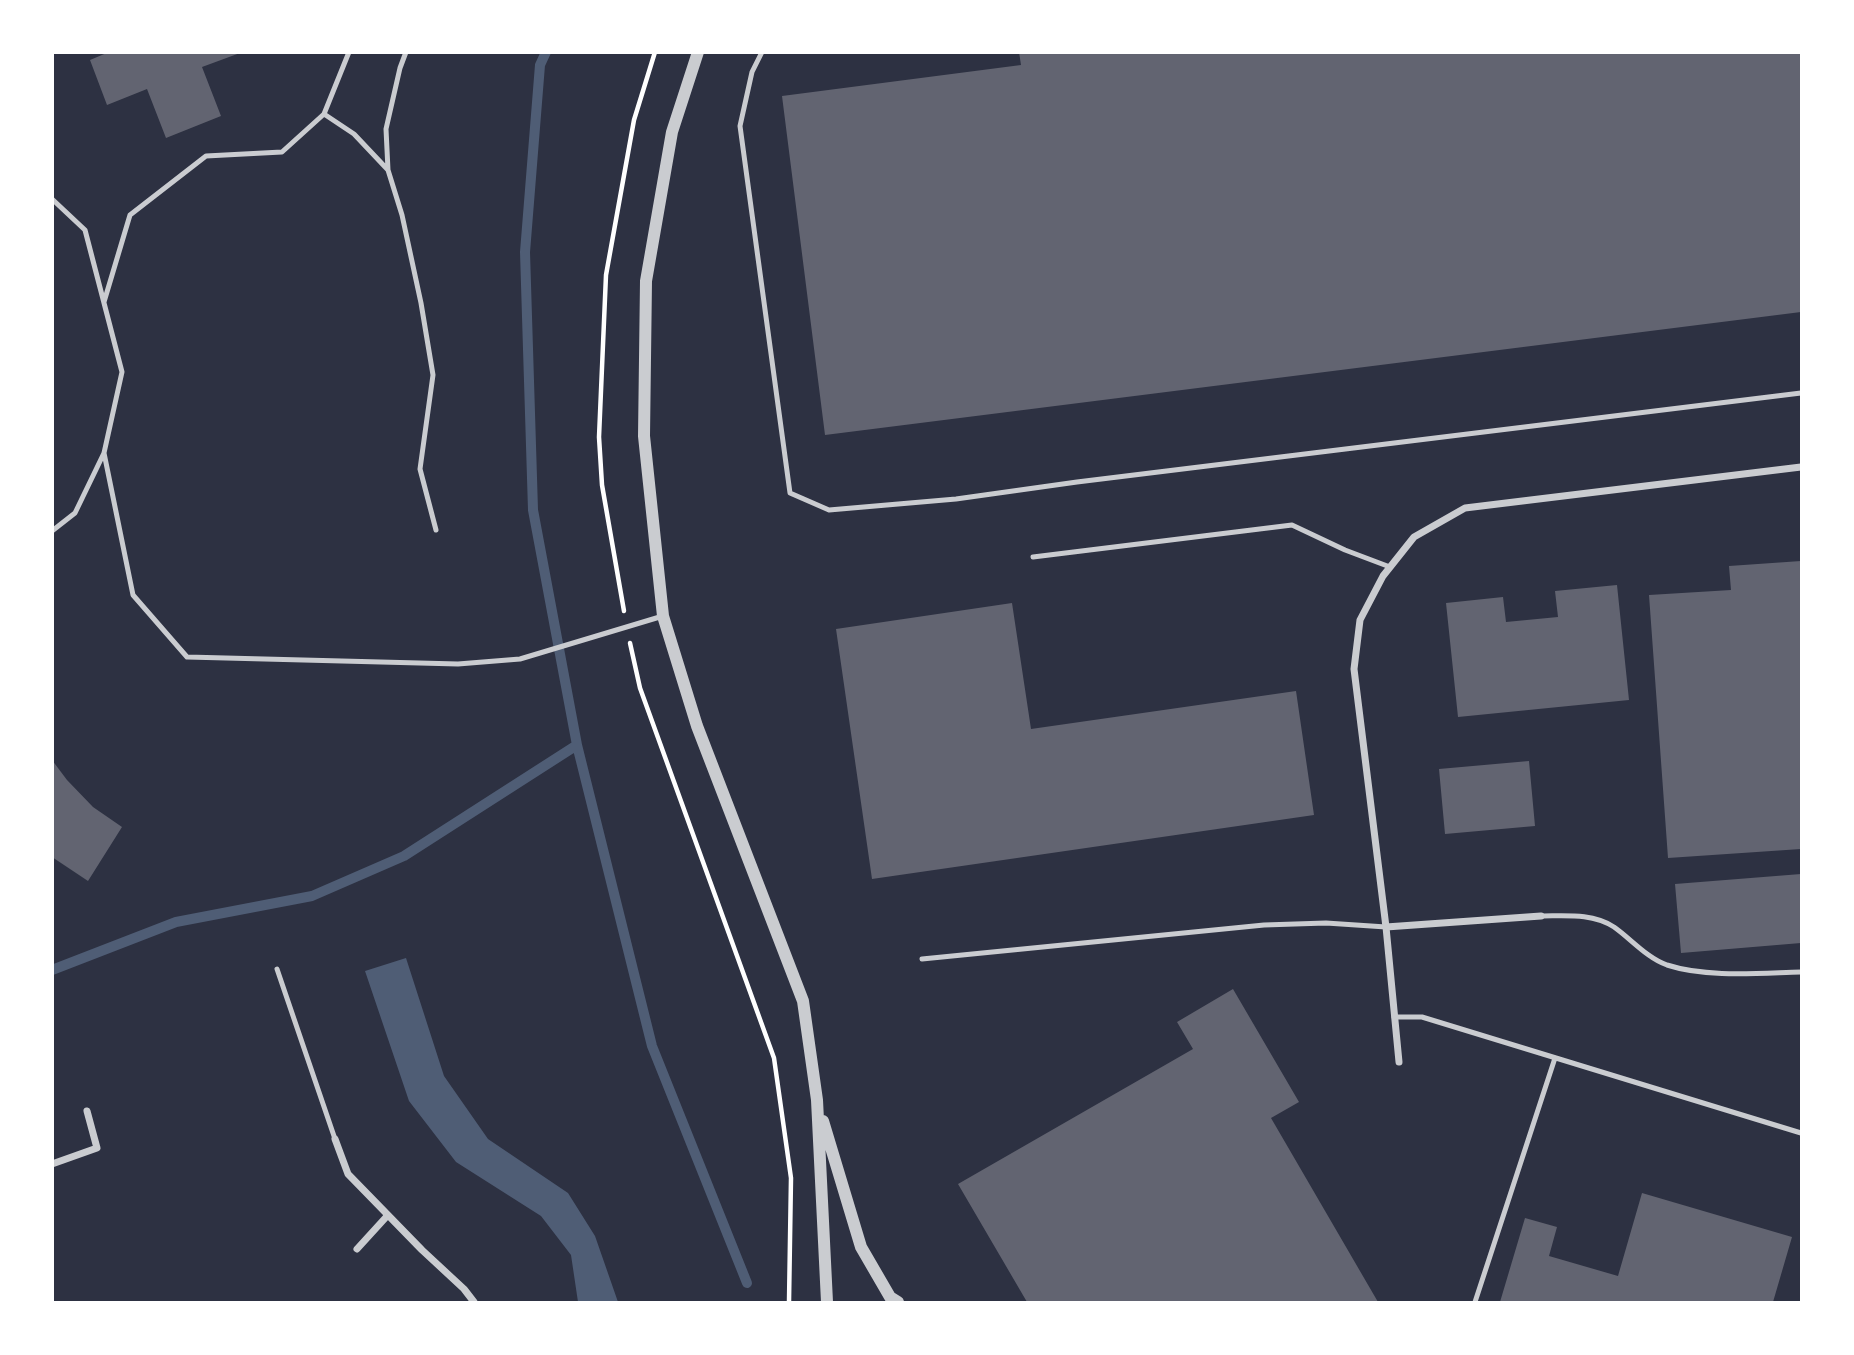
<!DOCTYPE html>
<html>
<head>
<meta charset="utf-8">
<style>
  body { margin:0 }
  #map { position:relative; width:1854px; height:1355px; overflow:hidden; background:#2d3142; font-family:Bitter,serif }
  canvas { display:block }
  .frame { position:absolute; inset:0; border:54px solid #fff; pointer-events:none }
</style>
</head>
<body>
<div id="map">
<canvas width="1854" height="1355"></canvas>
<div class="frame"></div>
</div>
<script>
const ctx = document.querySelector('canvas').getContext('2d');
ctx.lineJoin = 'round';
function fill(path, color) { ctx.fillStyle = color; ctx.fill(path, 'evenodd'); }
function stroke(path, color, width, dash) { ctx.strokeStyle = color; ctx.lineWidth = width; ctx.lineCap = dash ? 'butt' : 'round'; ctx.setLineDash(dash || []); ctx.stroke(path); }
fill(new Path2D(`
  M406,958L444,1076L488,1139L568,1193L595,1236L618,1302H578L571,1255L541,1216L456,1162L409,1101L365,971Z`), '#4f5d75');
stroke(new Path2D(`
  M546,52L540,65L525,252L533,510L577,745L652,1046L747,1283
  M52,970L176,922L312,896L404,856L577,745`), '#4f5d75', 10);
fill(new Path2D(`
  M109,52H240V53L202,67L221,116L166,138L147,89L107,105L90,60Z
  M1019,52H1801V312L825,435L782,96L1021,65Z
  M1801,561V849L1668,858L1649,595L1731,590L1729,566Z
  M1617,585L1629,700L1458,717L1446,603L1503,597L1506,622L1558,617L1555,591Z
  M1012,603L1031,729L1296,691L1314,815L872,879L836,629Z
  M52,760L67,780L93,807L122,827L88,881L52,857Z
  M1529,761L1535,826L1445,834L1439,769Z
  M1801,874V943L1681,953L1675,884Z
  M1233,989L1299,1102L1271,1118L1378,1302H1027L958,1184L1193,1049L1177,1022Z
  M1642,1193L1792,1237L1773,1302H1500L1525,1218L1557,1227L1549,1256L1618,1276Z`), '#626471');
stroke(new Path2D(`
  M624,611L602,485L599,437L606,275L634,120L655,52
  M630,643L640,688L774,1058L791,1178L789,1302`), '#fff', 4.5);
stroke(new Path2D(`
  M762,52L752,72L740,126L790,493L829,510L956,499L1077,482L1801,393
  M324,114L354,134L388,170L402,215L421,303L433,375L420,469L436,530
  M388,170L386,129L400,68L406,52
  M52,199L85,230L122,372L104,453L75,513L52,531
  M104,302L130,215L206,156L282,152L324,114L349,52
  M104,453L133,595L187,657L458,664L520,659L663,616
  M1033,557L1292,525L1345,550L1390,567
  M1541,916C1566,916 1592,913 1614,927C1631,939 1647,958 1667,965C1707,978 1760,973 1801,972
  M922,959L1264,925L1326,923L1386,927
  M277,969L335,1139
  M1394,1017H1422L1801,1133
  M1475,1302L1555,1058`), '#caccd0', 5);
stroke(new Path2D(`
  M1541,916L1386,927L1354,669L1360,620L1383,576L1414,537L1465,508L1801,467
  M1386,927L1399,1062
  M335,1139L348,1174L422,1250L464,1289L474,1302
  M52,1164L97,1148L87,1111
  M357,1249L388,1215`), '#caccd0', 7);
stroke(new Path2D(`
  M698,52L672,132L646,281L644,436L663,616L697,726L803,1001L817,1100L827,1302
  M823,1121L861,1247L890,1297L898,1302`), '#caccd0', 12);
</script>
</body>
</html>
